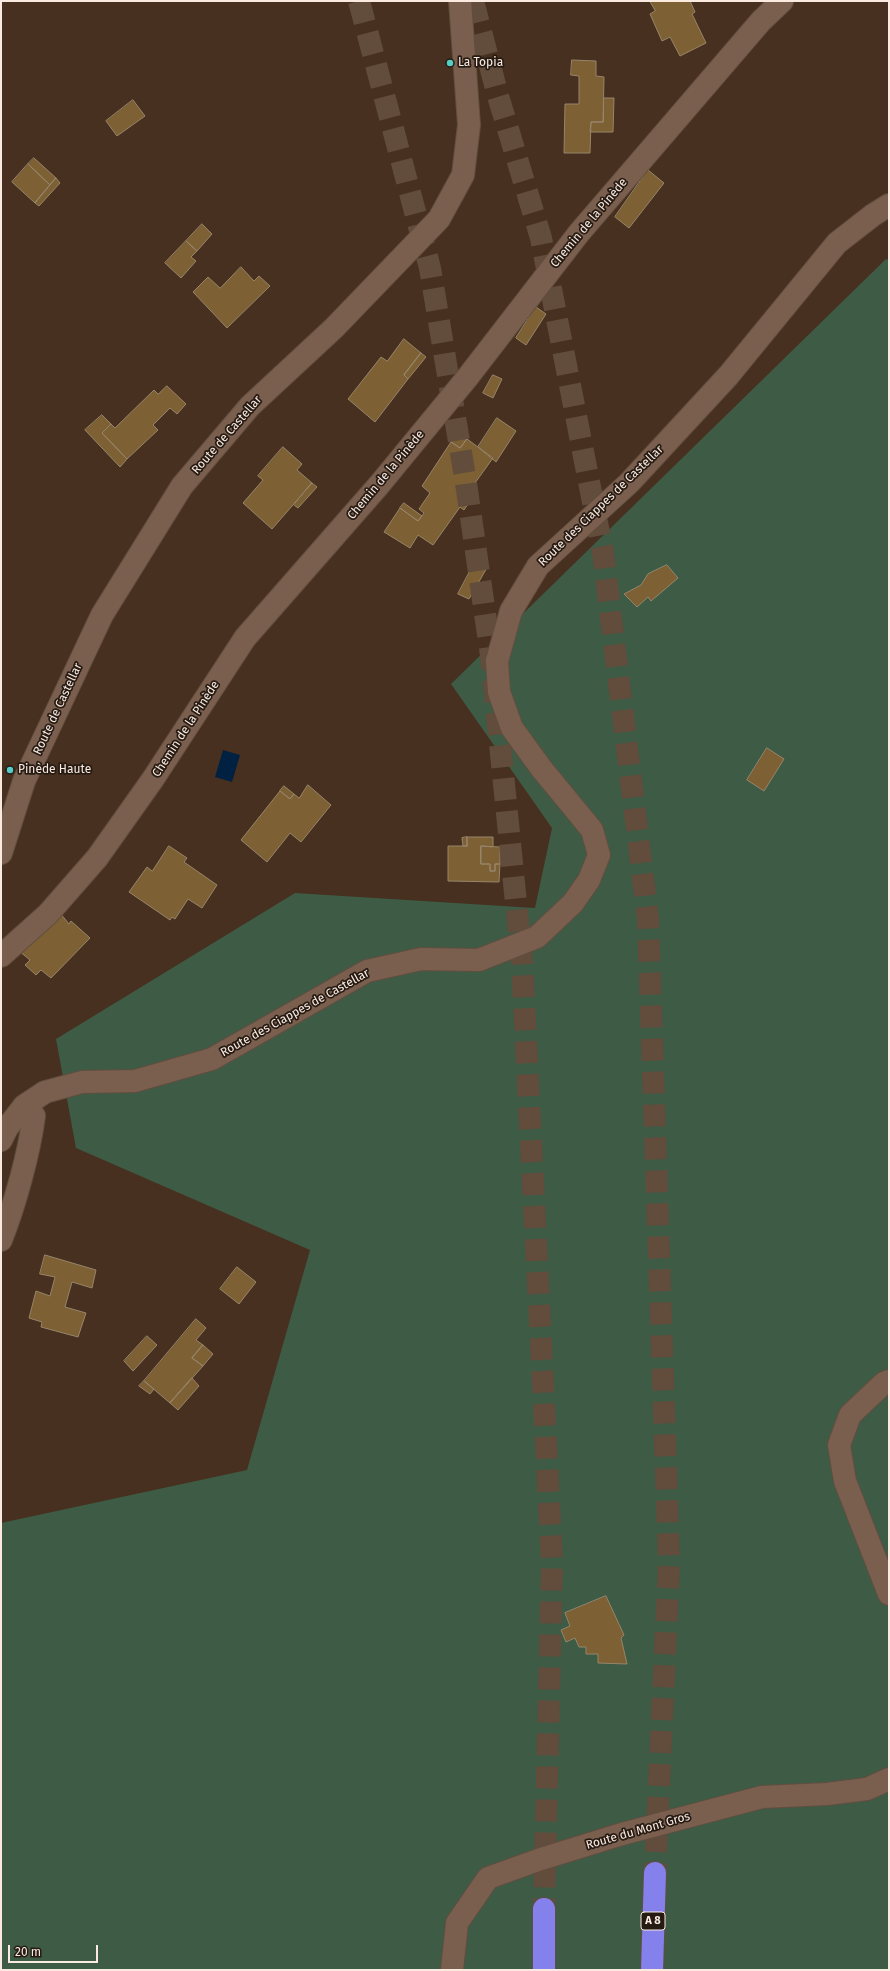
<!DOCTYPE html>
<html>
<head>
<meta charset="utf-8">
<style>
  body { margin:0 }
  #map { position:relative; width:890px; height:1971px; overflow:hidden; background:#47301f; font-family:"Fira Sans",sans-serif }
  canvas { display:block }
  .frame { position:absolute; inset:0; border:2px solid #faeae0; pointer-events:none }
  .scale { position:absolute; left:8px; top:1945px; width:90px; height:18px; box-sizing:border-box; border:2px solid #faeae0; border-top:0; padding-left:5px; font-size:12px; line-height:14px; white-space:nowrap; color:#faeae0; -webkit-text-stroke:3px #261b13; paint-order:stroke }
</style>
</head>
<body>
<div id="map">
<canvas width="890" height="1971"></canvas>
<div class="frame"></div>
<div class="scale">20 m</div>
</div>
<script>
const ctx = document.querySelector('canvas').getContext('2d');
ctx.lineJoin = 'round';
function fill(path, color) { ctx.fillStyle = color; ctx.fill(path, 'evenodd'); }
function stroke(path, color, width, dash) { ctx.strokeStyle = color; ctx.lineWidth = width; ctx.lineCap = dash ? 'butt' : 'round'; ctx.setLineDash(dash || []); ctx.stroke(path); }
function drawText(font, color, halo, rows, align = 'center') {
  ctx.font = font + ' "Fira Sans",sans-serif'; ctx.lineWidth = 3.5; ctx.setLineDash([]); ctx.textBaseline = 'middle'; ctx.strokeStyle = halo; ctx.fillStyle = color; for (const [text, x, y, turn = 0] of rows) {
    ctx.save(); ctx.translate(x, y); ctx.rotate((+turn || 0) * Math.PI / 180); ctx.textAlign = isNaN(turn) ? turn : align; if (halo) ctx.strokeText(text, 0, 0); ctx.fillText(text, 0, 0); ctx.restore();
  }
}
fill(new Path2D(`
  M886,259L889,260V1970H1V1523L247,1470L310,1250L76,1148L56,1039L295,893L535,908L552,828L451,684Z`), '#3e5b46');
fill(new Path2D(`
  M223,750L240,755L232,782L215,777Z`), '#002142');
const building = new Path2D(`
  M650,1H690L695,12L692,14L706,43L680,56L670,37L662,41L650,14L655,11Z
  M572,60L596,61V76L604,77L603,122H591L590,153H564L565,104H579V76L571,75Z
  M604,98H614L613,132H590L591,122H603Z
  M133,100L145,116L117,136L106,121Z
  M34,158L56,178L50,185L28,164Z
  M28,164L50,185L35,203L12,182Z
  M648,170L664,183L629,228L615,217Z
  M56,178L60,183L39,206L35,203Z
  M202,224L212,234L197,251L186,241Z
  M186,241L197,251L191,257L196,261L181,278L165,263Z
  M241,267L254,281L259,276L270,286L227,328L193,292L208,277L220,288Z
  M536,307L546,314L526,345L516,338Z
  M404,339L421,353L404,375L408,379L375,422L348,399L381,357L387,361Z
  M421,353L426,357L408,379L404,375Z
  M493,375L502,379L493,398L483,393Z
  M167,386L186,404L177,414L170,408L153,425L158,430L127,459L102,433L111,424L115,428L154,390L158,394Z
  M102,415L111,424L102,433L127,459L120,467L85,430Z
  M497,418L516,431L496,462L478,447Z
  M457,433L467,439L460,448L451,442Z
  M467,439L493,458L467,494L472,498L464,510L460,507L433,545L418,535L410,548L384,532L400,508L418,521L424,513L419,509L430,493L422,486L451,442L460,448Z
  M283,447L302,464L297,470L312,483L272,529L243,503L263,480L258,476Z
  M312,483L317,487L298,508L294,505Z
  M404,503L422,516L418,521L400,508Z
  M476,560L488,566L469,599L458,594Z
  M667,565L678,578L651,601L648,597L637,607L624,594L641,585L648,574Z
  M767,748L784,759L764,791L747,780Z
  M308,785L331,805L301,842L290,833L267,862L241,840L280,791L290,799L294,794L299,798Z
  M284,786L294,794L290,799L280,791Z
  M467,837H493V847L481,846V864H490V871H495V864H500L499,882L448,881V846H467Z
  M467,837V846H463L462,838Z
  M169,846L187,858L184,862L217,885L202,908L188,899L175,919L172,917L170,920L129,892L147,867L152,871Z
  M481,846L500,847V864H495V871H490V864H481Z
  M60,913L69,924L71,921L90,938L51,978L41,970L36,975L25,965L30,960L19,951Z
  M45,1255L96,1270L92,1288L72,1282L65,1307L86,1313L78,1337L41,1327L42,1322L29,1318L36,1291L50,1296L55,1277L40,1274Z
  M237,1267L256,1282L239,1304L220,1289Z
  M196,1319L206,1328L196,1340L203,1345L192,1358L203,1366L170,1403L144,1381Z
  M147,1336L157,1345L133,1371L124,1361Z
  M203,1345L213,1354L203,1366L192,1358Z
  M192,1378L199,1386L178,1410L170,1403Z
  M144,1381L154,1389L150,1394L139,1386Z
  M606,1596L624,1635L621,1638L627,1664L598,1663V1654H586V1647H579L575,1638L566,1642L561,1630L570,1626L565,1613Z`);
fill(building, '#7d6033');
stroke(building, '#97856b', 1);
stroke(new Path2D(`
  M359,1L430,268L466,483L491,655L522,962L552,1564L544,1909
  M473,1L498,96L541,238L603,553L648,919L669,1564L655,1873`), '#624c3c', 22, [22, 11]);
const minor = new Path2D(`
  M1,853L24,781L102,615L182,486L250,406L334,328L439,219L463,175L469,125L460,1
  M1,956L48,914L97,858L153,779L245,638L379,485L467,378L579,233L761,21L782,1
  M1,1140L7,1128L24,1106L45,1092L82,1082L135,1081L212,1059L367,971L421,959L479,960L537,937L573,903L589,880L599,855L592,830L541,768L512,728L499,692L497,661L511,611L538,566L629,483L728,376L837,243L873,215L889,205
  M1,1240C15,1204 29,1154 34,1116L24,1106
  M889,1381L884,1383L850,1415L839,1445L845,1481L889,1594
  M452,1970L457,1923L488,1878L541,1859L622,1834L762,1797L827,1794L867,1789L889,1779`);
const highway = new Path2D(`
  M544,1909V1970
  M652,1970L655,1873`);
stroke(minor, '#624e3f', 24);
stroke(highway, '#624e3f', 24);
stroke(minor, '#7a5f4e', 22);
stroke(highway, '#8480ec', 22);
for (const [x, y, r, color] of [
  [450,63,4,"#55cec5"],
  [10,770,4,"#55cec5"]
]) { const dot = new Path2D(); dot.arc(x, y, r, 0, 2 * Math.PI); ctx.fillStyle = color; ctx.fill(dot); stroke(dot, '#261b13', 1.5); }
for (const [x, y, w] of [
  [653,1921,24]
]) { const box = new Path2D(); box.roundRect(x - w / 2, y - 9, w, 18, 3); ctx.fillStyle = '#261b13'; ctx.fill(box); stroke(box, '#faeae0', 1); }
drawText('bold 11px', '#faeae0', null, [
  ["A 8",653,1921]
]);
drawText('12px', '#faeae0', '#261b13', [
  ["La Topia",458,63],
  ["Pinède Haute",18,770]
], 'left');
drawText('12px', '#faeae0', '#261b13', [
  ["Chemin de la Pinède",589,223,-50],
  ["Route de Castellar",227,435,-49],
  ["Chemin de la Pinède",386,475,-50],
  ["Route des Ciappes de Castellar",601,506,-44],
  ["Route de Castellar",58,709,-65],
  ["Chemin de la Pinède",186,729,-57],
  ["Route des Ciappes de Castellar",295,1013,-29],
  ["Route du Mont Gros",638,1831,-16]
]);
</script>
</body>
</html>
